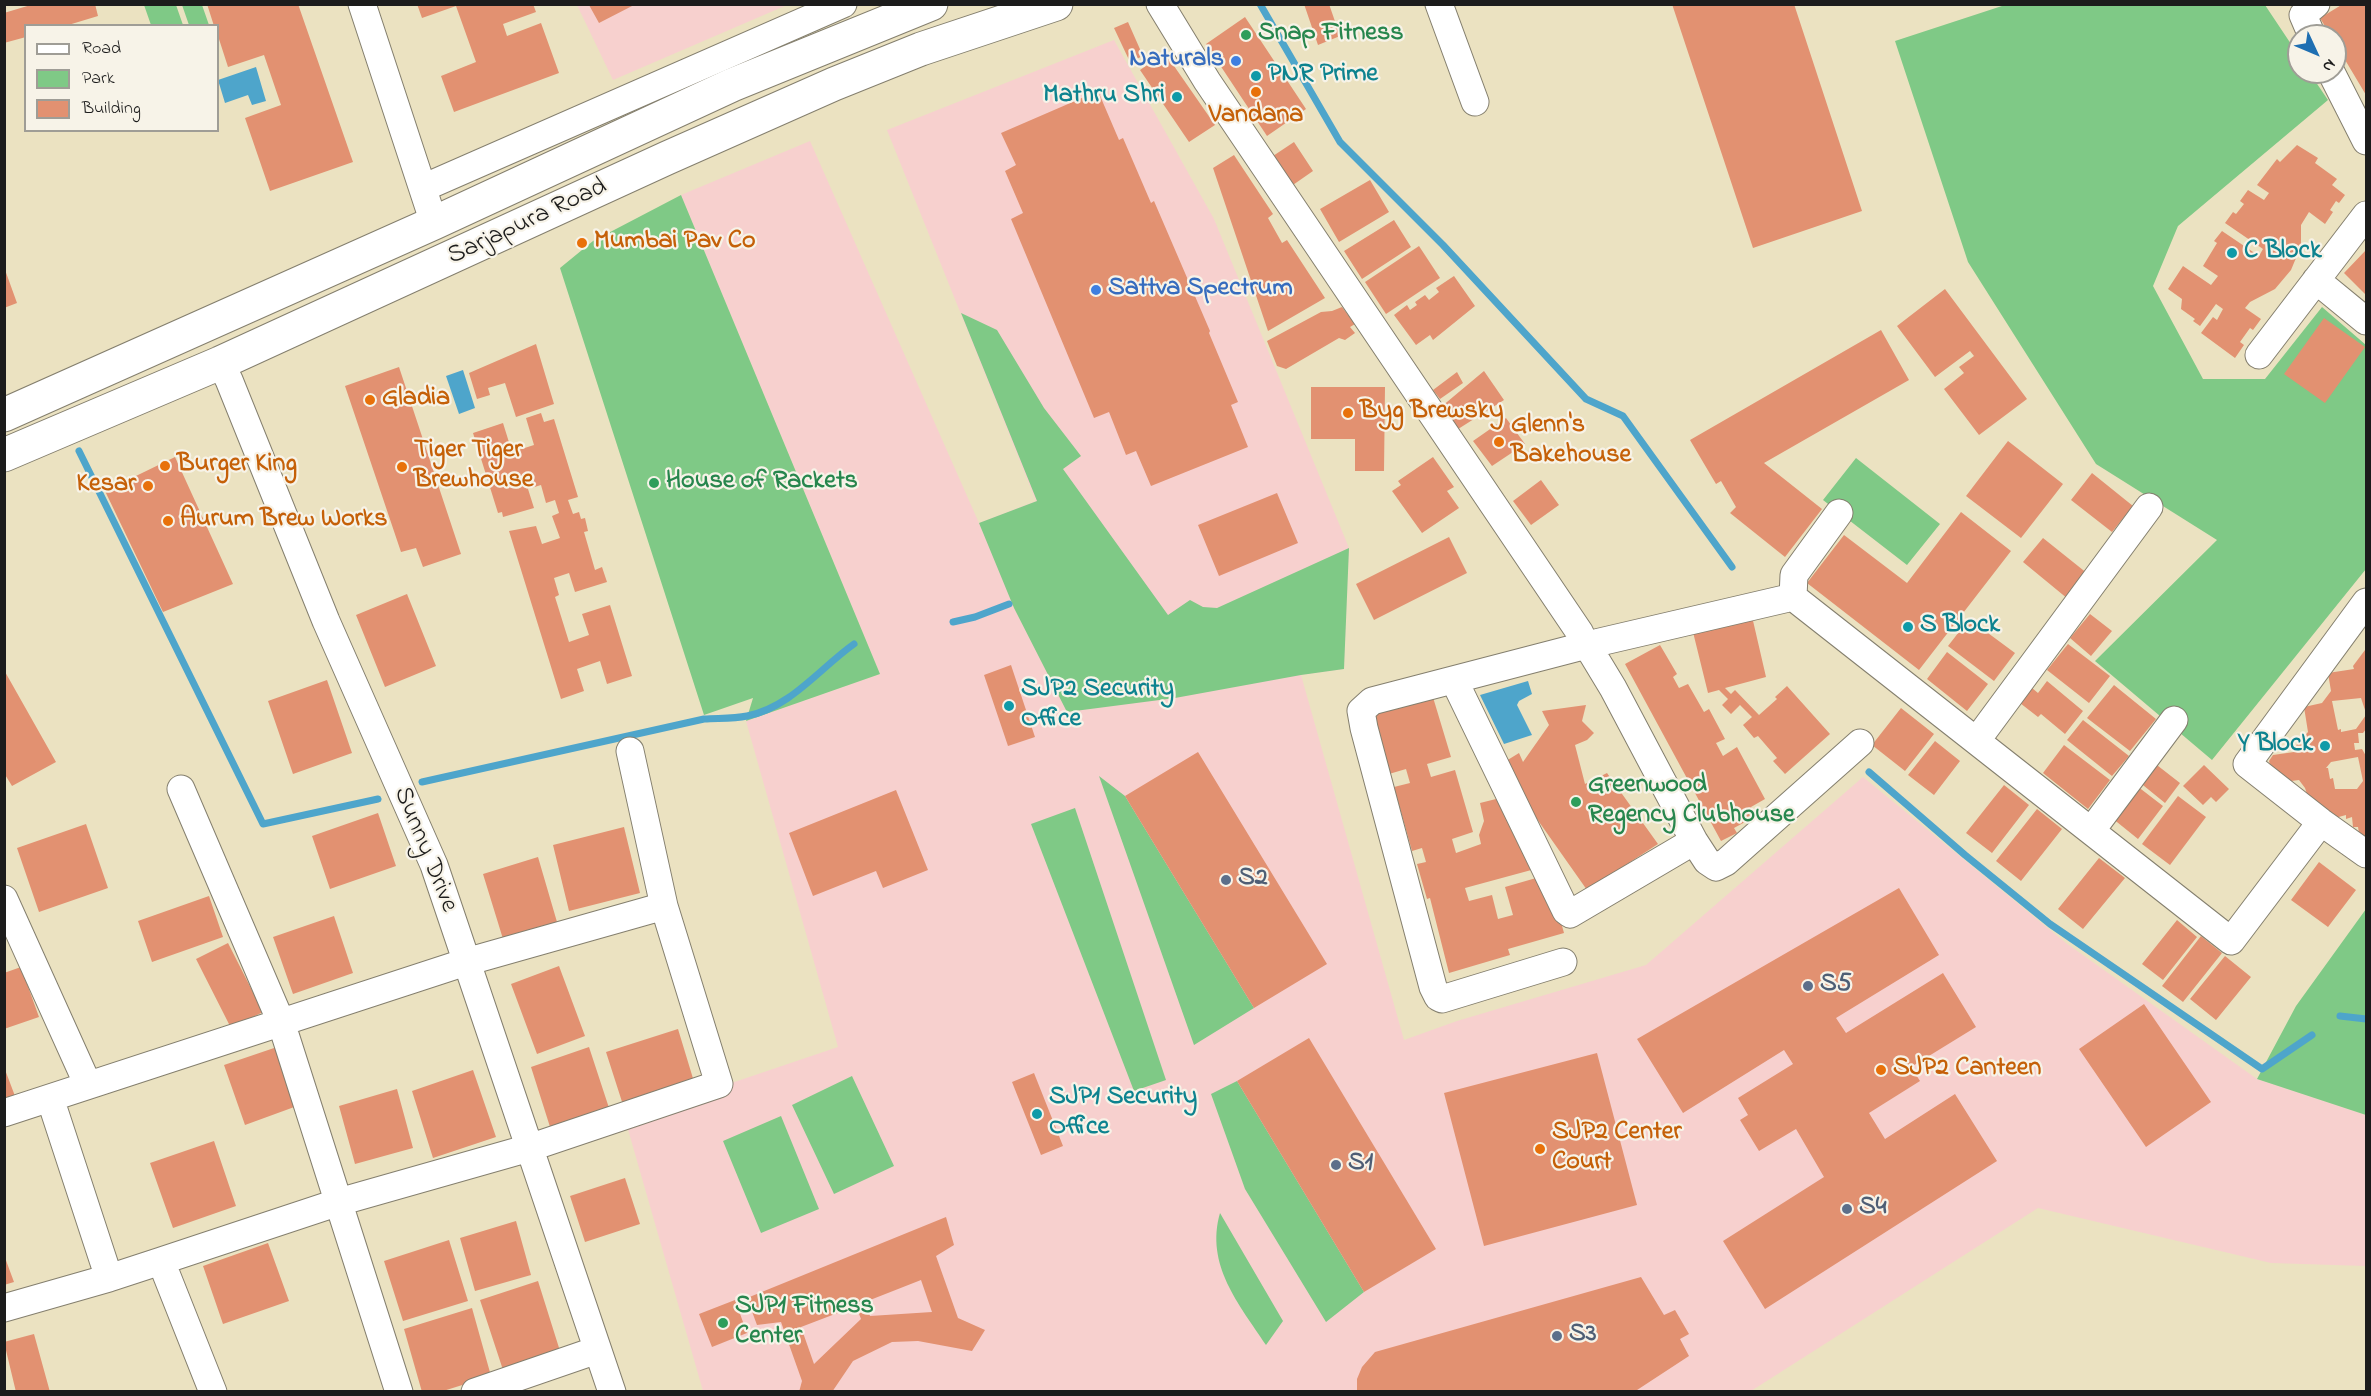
<!DOCTYPE html>
<html>
<head>
<meta charset="utf-8">
<style>
  body { margin:0 }
  #map { position:relative; width:2371px; height:1396px; overflow:hidden; background:#ebe2c1; font-family:"Indie Flower",sans-serif }
  canvas { display:block }
  .frame { position:absolute; inset:0; border:6px solid #1c1c1c; pointer-events:none }
  .legend { position:absolute; left:24px; top:24px; width:195px; height:108px; box-sizing:border-box; background:#f7f3e8; border:2px solid #9f9d96; margin:0; padding:8px 10px; list-style:none; font-size:18px; color:#1c1c1c }
  .legend li { display:flex; align-items:center; gap:12px; height:30px }
  .legend b { width:30px; border:2px solid #9f9d96 }
  .north { position:absolute; left:2287px; top:24px; width:60px; height:60px; box-sizing:border-box; background:#f7f3e8; border:2px solid #9f9d96; border-radius:50%; rotate:134deg; font-size:16px; font-weight:700; line-height:24px; text-align:center; color:#1c1c1c }
  .north::after { content:''; display:block; margin:auto; width:21px; height:27px; background:#1f6fb2; clip-path:polygon(50% 0,100% 100%,50% 72%,0 100%) }
</style>
</head>
<body>
<div id="map">
<canvas width="2371" height="1396"></canvas>
<div class="frame"></div>
<ul class="legend">
<li><b style="height:8px;background:#fff"></b>Road</li>
<li><b style="height:16px;background:#7fc986"></b>Park</li>
<li><b style="height:16px;background:#e29171"></b>Building</li>
</ul>
<div class="north">N</div>
</div>
<script>
const ctx = document.querySelector('canvas').getContext('2d');
ctx.lineJoin = 'round';
function fill(path, color) { ctx.fillStyle = color; ctx.fill(path, 'evenodd'); }
function stroke(path, color, width, dash) { ctx.strokeStyle = color; ctx.lineWidth = width; ctx.lineCap = dash ? 'butt' : 'round'; ctx.setLineDash(dash || []); ctx.stroke(path); }
function drawText(font, color, halo, rows, align = 'center') {
  ctx.font = font + ' "Indie Flower",sans-serif'; ctx.lineWidth = 4.5; ctx.setLineDash([]); ctx.textBaseline = 'middle'; ctx.strokeStyle = halo; ctx.fillStyle = color; for (const [text, x, y, turn = 0] of rows) {
    ctx.save(); ctx.translate(x, y); ctx.rotate((+turn || 0) * Math.PI / 180); ctx.textAlign = isNaN(turn) ? turn : align; if (halo) ctx.strokeText(text, 0, 0); ctx.fillText(text, 0, 0); ctx.restore();
  }
}
fill(new Path2D(`
  M577,5H787L613,80Z
  M1114,40L1214,219L1349,548L1344,669L1301,675L1404,1040L1457,1021L1646,965L1863,777L2066,943L2257,1079L2366,1115V1266L2271,1263L2038,1208L1751,1391H703L625,1119L838,1047L746,721L880,674L681,195L810,141L979,523L1036,501L887,130Z`), '#f7d0ce');
fill(new Path2D(`
  M144,5H176L183,25H151Z
  M182,5H202L209,25H189Z
  M2005,5H2265L2299,56V72H2309L2328,100L2178,226L2153,286L2203,379H2265L2322,307L2366,345V569L2212,760L2095,661L2217,540L2096,464L1968,262L1895,41Z
  M681,195L880,674L746,721L753,698L704,715L560,268L593,241Z
  M961,313L997,330L1044,408L1081,456L1063,469L1168,615L1190,600L1203,607L1217,608L1349,548L1344,669L1301,675L1175,698L1067,712L1014,608L979,523L1037,501Z
  M1856,458L1940,524L1907,565L1823,500Z
  M1099,776L1125,796L1254,1008L1194,1045Z
  M1075,808L1166,1080L1134,1091L1031,824Z
  M2366,909V1115L2257,1079L2296,1006Z
  M852,1076L894,1166L834,1194L792,1105Z
  M1237,1081L1364,1292L1326,1322L1245,1189L1211,1094Z
  M781,1116L819,1209L761,1233L723,1141Z
  M1220,1213L1283,1321L1266,1345C1239,1304 1205,1265 1220,1213Z`), '#7fc986');
fill(new Path2D(`
  M256,67L266,101L252,105L248,95L225,103L218,80Z
  M463,370L475,408L459,414L446,376Z
  M1528,681L1532,694L1519,701L1517,705L1532,735L1504,744L1480,695Z`), '#4ea5cb');
stroke(new Path2D(`
  M1260,4L1340,142L1443,245L1586,399L1623,416L1732,567
  M79,451L263,824L378,799
  M953,622L975,617L1009,604
  M1869,772L1965,855L2050,924L2262,1069L2312,1035
  M422,782L704,719C718,718 733,719 747,716C790,708 820,668 854,644
  M2340,1016L2366,1019`), '#4ea5cb', 7);
fill(new Path2D(`
  M34,4H95L98,16L65,26H26V37L4,43V13Z
  M207,4H298L353,162L270,191L245,118L281,105L264,55L228,67L218,36V26H214Z
  M417,4H533L536,12L503,24L507,36L541,23L559,73L454,112L441,76L476,62L456,6L422,18Z
  M1304,4H1329L1340,36L1318,45Z
  M1672,4H1794L1862,211L1753,248Z
  M2343,4H2366V95L2335,43V36H2331L2320,18Z
  M589,5H634L599,23Z
  M1245,17L1306,109L1267,136L1206,44Z
  M1128,22L1143,56L1130,62L1114,28Z
  M1165,53L1215,125L1189,142L1140,70Z
  M1098,91L1119,140L1123,138L1151,203L1154,201L1210,331L1209,333L1238,402L1231,405L1248,447L1151,486L1136,451L1126,455L1109,412L1094,418L1011,219L1023,213L1005,171L1016,165L1001,133Z
  M1294,142L1313,171L1290,187L1270,158Z
  M2297,145L2318,158L2315,163L2337,179L2332,185L2345,195L2339,203L2336,201L2330,210L2333,212L2325,224L2309,212L2301,225V246L2291,270L2275,289L2250,302L2245,308L2261,319L2253,330L2250,328L2240,342L2244,345L2235,358L2201,333L2213,317L2217,320L2223,309L2216,304L2200,326L2193,321L2195,319L2181,309L2182,299L2168,289L2183,266L2211,285L2218,276L2203,266L2217,243L2214,241L2222,231L2259,256L2263,249L2225,223L2233,212L2236,214L2244,204L2240,201L2248,190L2264,200L2269,193L2257,185L2277,159L2280,162Z
  M1234,155L1273,214L1268,218L1282,243L1287,240L1325,298L1268,331L1213,168Z
  M1370,180L1389,212L1339,242L1320,209Z
  M1394,220L1411,247L1362,279L1344,251Z
  M1419,246L1440,278L1386,314L1365,282Z
  M2366,250V295L2344,273Z
  M4,267L17,303L4,308Z
  M1454,276L1475,306L1433,340L1430,335L1416,345L1394,315L1407,305L1410,310L1417,305L1415,302L1425,295L1429,300L1439,292L1436,288Z
  M1945,289L2027,399L1979,435L1944,389L1964,373L1959,367L1974,356L1970,351L1935,377L1897,326Z
  M1342,307L1355,324L1350,327L1355,333L1345,340L1339,338L1286,369L1277,366L1267,341L1321,312L1332,311Z
  M2324,318L2365,347L2325,403L2284,374Z
  M1881,330L1909,380L1764,463L1822,509L1785,557L1730,513L1736,507L1721,481L1716,484L1690,440Z
  M536,344L554,404L516,417L505,383L488,388L490,395L477,399L469,373Z
  M399,367L461,554L423,567L416,548L401,552L345,386Z
  M1484,371L1504,400L1455,431L1441,407Z
  M1457,372L1463,383L1440,399L1433,390Z
  M1311,387H1385L1384,471H1355V439H1311Z
  M541,413L544,422L554,419L578,497L568,500L573,514L579,512L581,519L585,518L588,531L584,532L595,570L602,567L607,582L575,592L569,573L554,578L559,595L555,597L569,642L589,635L582,614L610,605L632,676L607,684L600,661L577,669L584,691L561,699L509,531L536,526L542,544L560,538L552,516L559,513L555,500L546,503L541,485L528,489L534,508L503,517L502,512L498,513L473,433L503,423L512,452L534,445L526,418Z
  M1506,418L1525,444L1492,466L1473,441Z
  M2008,441L2063,484L2021,538L1966,496Z
  M175,457L233,584L163,612L105,491Z
  M1433,457L1454,487L1447,491L1459,508L1422,533L1392,491L1401,485L1398,481Z
  M2092,473L2133,506L2112,532L2071,500Z
  M1541,480L1559,505L1531,525L1513,501Z
  M1277,493L1298,543L1219,576L1198,525Z
  M1961,512L2011,551L1919,670L1807,583L1844,535L1907,583Z
  M1449,537L1467,573L1374,620L1356,584Z
  M2043,538L2088,574L2068,599L2023,562Z
  M407,594L436,666L385,687L356,615Z
  M1751,612L1766,677L1725,688L1731,694L1735,690L1759,715L1777,699L1775,697L1787,686L1830,734L1785,774L1773,761L1777,758L1758,736L1754,738L1743,725L1752,717L1740,705L1731,714L1722,705L1728,699L1719,690L1708,693L1692,628Z
  M2090,614L2112,631L2091,656L2070,638Z
  M1969,619L2015,653L1994,681L1948,646Z
  M2068,644L2110,676L2089,703L2047,670Z
  M1660,645L1677,674L1673,677L1679,688L1688,684L1704,712L1709,709L1725,739L1716,743L1723,756L1737,747L1765,799L1751,807L1756,816L1734,828L1737,833L1721,841L1625,664Z
  M2365,650H2366V713L2361,698L2332,701L2338,730L2341,729V732L2356,729L2366,715V729L2363,733H2358L2359,743H2354L2355,750L2362,749L2366,756V845H2361L2358,827H2353L2352,817L2346,819V815L2335,818L2309,800L2305,788L2299,780L2275,783L2269,761L2273,755L2294,752L2293,749L2308,732L2304,707L2322,703L2331,691L2328,673L2354,669L2353,666ZM2358,757L2363,781L2357,789H2335L2333,778L2330,779L2328,768H2326L2331,762Z
  M1947,652L1988,684L1967,711L1927,679Z
  M1011,665L1035,737L1008,746L984,675Z
  M4,670L56,762L12,786L4,773Z
  M327,680L352,753L293,774L268,701Z
  M2047,681L2083,711L2065,734L2041,714L2038,717L2020,703L2032,688L2038,693Z
  M2114,685L2156,719L2130,751L2087,718Z
  M1432,694L1451,757L1427,764L1431,777L1455,770L1473,832L1452,839L1456,853L1481,844L1479,835L1484,821L1480,803L1508,796L1535,869L1465,888L1469,901L1492,895L1498,919L1513,915L1505,887L1543,876L1554,897L1564,933L1508,949L1510,955L1449,973L1430,898L1427,899L1417,864L1426,862L1422,848L1412,851L1394,787L1410,783L1406,769L1389,774L1371,712Z
  M1586,705L1582,721L1594,733L1587,740L1575,745L1585,784L1607,773L1658,844L1587,890L1537,819L1533,822L1506,761L1519,753L1523,762L1549,725L1542,711Z
  M1901,708L1934,734L1905,771L1872,745Z
  M2083,720L2129,756L2112,776L2067,740Z
  M1935,741L1960,761L1934,795L1908,775Z
  M2064,745L2110,780L2088,809L2043,773Z
  M1198,752L1327,964L1254,1008L1125,796Z
  M2153,762L2180,783L2165,803L2138,781Z
  M2204,765L2229,789L2216,802L2211,797L2203,805L2183,786Z
  M2004,785L2029,805L1992,853L1966,833Z
  M2137,786L2163,806L2138,839L2112,818Z
  M896,790L928,870L883,888L876,871L813,896L789,833Z
  M2178,796L2206,817L2170,865L2142,844Z
  M2037,809L2062,829L2021,881L1996,861Z
  M378,813L396,866L330,889L312,836Z
  M86,824L108,888L39,912L17,848Z
  M624,827L640,893L569,911L553,845Z
  M538,857L557,922L503,939L483,874Z
  M2099,858L2125,878L2083,929L2058,909Z
  M2319,862L2356,890L2328,927L2291,900Z
  M1899,888L1939,955L1836,1018L1846,1033L1943,973L1976,1027L1911,1067L1920,1081L1869,1113L1885,1139L1955,1094L1997,1161L1765,1309L1723,1241L1824,1177L1796,1129L1759,1151L1740,1120L1748,1115L1738,1098L1793,1064L1784,1050L1683,1113L1637,1039Z
  M209,896L223,937L152,962L138,921Z
  M334,916L353,973L293,994L273,937Z
  M2177,920L2197,937L2163,980L2142,964Z
  M2201,936L2222,953L2183,1002L2162,986Z
  M228,943L263,1012L231,1028L196,959Z
  M2225,956L2251,977L2216,1020L2190,999Z
  M559,966L585,1036L537,1054L511,984Z
  M21,967L39,1017L4,1029V973Z
  M2144,1004L2211,1102L2146,1147L2079,1049Z
  M678,1029L695,1085L624,1108L606,1052Z
  M1309,1038L1436,1249L1364,1292L1237,1081Z
  M277,1047L297,1106L245,1125L224,1065Z
  M589,1047L610,1111L551,1130L531,1067Z
  M1597,1053L1637,1205L1484,1246L1444,1093Z
  M4,1067L18,1104L4,1109Z
  M473,1070L496,1137L433,1158L412,1091Z
  M1034,1073L1063,1146L1041,1155L1012,1082Z
  M397,1089L413,1148L355,1164L339,1106Z
  M214,1141L236,1206L173,1228L150,1163Z
  M625,1178L640,1224L585,1242L570,1196Z
  M946,1217L954,1245L936,1256L958,1318L985,1330L972,1351L918,1341L892,1342L853,1361L832,1392H799L802,1381L781,1322L757,1325L747,1298ZM921,1280L932,1312L870,1316L865,1302ZM856,1306L861,1319L814,1364L801,1327Z
  M516,1221L531,1275L475,1291L460,1238Z
  M449,1240L468,1301L403,1321L384,1261Z
  M268,1243L289,1301L223,1324L203,1266Z
  M4,1255L14,1282L4,1285Z
  M1641,1277L1664,1315L1675,1310L1689,1334L1680,1339L1689,1356L1634,1392H1357V1379L1362,1367L1375,1352Z
  M538,1281L560,1351L503,1370L480,1300Z
  M735,1300L747,1333L712,1347L699,1314Z
  M472,1308L491,1376L440,1392H422L404,1329Z
  M34,1334L50,1392H16L4,1342Z`), '#e29171');
const minor = new Path2D(`
  M362,4L434,223
  M1160,4L1207,81L1580,633
  M1439,4L1475,102
  M2312,36L2303,15L2316,4
  M2331,72L2366,141
  M423,188L843,4
  M2316,280L2366,321
  M2259,355L2366,215
  M220,363L229,380L326,621L434,865L612,1392
  M1793,597L1794,575L1839,513
  M2366,602L2247,764L2321,822L2366,854
  M1454,680L1566,911L1570,914L1694,841L1613,688L1587,645
  M1977,740L2149,507
  M181,789L281,1022L399,1392
  M2091,831L2174,720
  M1694,841L1707,861L1716,867L1726,862L1860,743
  M4,899L88,1085
  M1563,962L1442,999L1438,997L1433,987L1364,728L1361,711L1372,701L1587,645L1793,597L2231,941L2321,822
  M50,1098L109,1278L161,1261L213,1392
  M4,1113L466,962L664,906
  M161,1261L339,1202L529,1148L719,1084L664,906L630,751
  M4,1308L109,1278
  M475,1392L597,1350`);
const major = new Path2D(`
  M4,415L434,223L732,85L931,4
  M4,455L220,363L667,158L834,84L921,49L1056,4`);
stroke(minor, '#847f6e', 29);
stroke(major, '#847f6e', 35);
stroke(minor, '#fff', 27);
stroke(major, '#fff', 33);
for (const [x, y, r, color] of [
  [1246,35,6,"#2e9e5b"],
  [1236,61,6,"#3f7fe0"],
  [1256,76,6,"#0f9aa8"],
  [1256,92,6,"#e8710a"],
  [1177,97,6,"#0f9aa8"],
  [582,243,6,"#e8710a"],
  [2232,253,6,"#0f9aa8"],
  [1096,290,6,"#3f7fe0"],
  [370,400,6,"#e8710a"],
  [1348,413,6,"#e8710a"],
  [1499,442,6,"#e8710a"],
  [165,466,6,"#e8710a"],
  [402,467,6,"#e8710a"],
  [654,483,6,"#2e9e5b"],
  [148,486,6,"#e8710a"],
  [168,521,6,"#e8710a"],
  [1908,627,6,"#0f9aa8"],
  [1009,706,6,"#0f9aa8"],
  [2325,746,6,"#0f9aa8"],
  [1576,802,6,"#2e9e5b"],
  [1226,880,6,"#5c6f8a"],
  [1808,986,6,"#5c6f8a"],
  [1881,1070,6,"#e8710a"],
  [1037,1114,6,"#0f9aa8"],
  [1540,1149,6,"#e8710a"],
  [1336,1165,6,"#5c6f8a"],
  [1847,1209,6,"#5c6f8a"],
  [723,1323,6,"#2e9e5b"],
  [1557,1336,6,"#5c6f8a"]
]) { const dot = new Path2D(); dot.arc(x, y, r, 0, 2 * Math.PI); ctx.fillStyle = color; ctx.fill(dot); stroke(dot, '#f7f3e8', 2); }
drawText('bold 26px', '#27864d', '#f7f3e8', [
  ["Snap Fitness",1258,35],
  ["House of Rackets",666,483],
  ["Greenwood",1588,787],
  ["Regency Clubhouse",1588,817],
  ["SJP1 Fitness",735,1308],
  ["Center",735,1338]
], 'left');
drawText('bold 26px', '#366cbe', '#f7f3e8', [
  ["Naturals",1224,61],
  ["Sattva Spectrum",1108,290,"left"]
], 'right');
drawText('bold 26px', '#0d838f', '#f7f3e8', [
  ["PNR Prime",1268,76],
  ["Mathru Shri",1165,97,"right"],
  ["C Block",2244,253],
  ["S Block",1920,627],
  ["SJP2 Security",1021,691],
  ["Office",1021,721],
  ["Y Block",2313,746,"right"],
  ["SJP1 Security",1049,1099],
  ["Office",1049,1129]
], 'left');
drawText('bold 26px', '#c56008', '#f7f3e8', [
  ["Vandana",1256,117,"center"],
  ["Mumbai Pav Co",594,243],
  ["Gladia",382,400],
  ["Byg Brewsky",1360,413],
  ["Glenn's",1511,427],
  ["Bakehouse",1511,457],
  ["Tiger Tiger",414,452],
  ["Brewhouse",414,482],
  ["Burger King",177,466],
  ["Kesar",136,486,"right"],
  ["Aurum Brew Works",180,521],
  ["SJP2 Canteen",1893,1070],
  ["SJP2 Center",1552,1134],
  ["Court",1552,1164]
], 'left');
drawText('26px', '#1c1c1c', '#f7f3e8', [
  ["Sarjapura Road",528,223,-25],
  ["Sunny Drive",424,850,68]
]);
drawText('bold 26px', '#4e5e75', '#f7f3e8', [
  ["S2",1238,880],
  ["S5",1820,986],
  ["S1",1348,1165],
  ["S4",1859,1209],
  ["S3",1569,1336]
], 'left');
</script>
</body>
</html>
